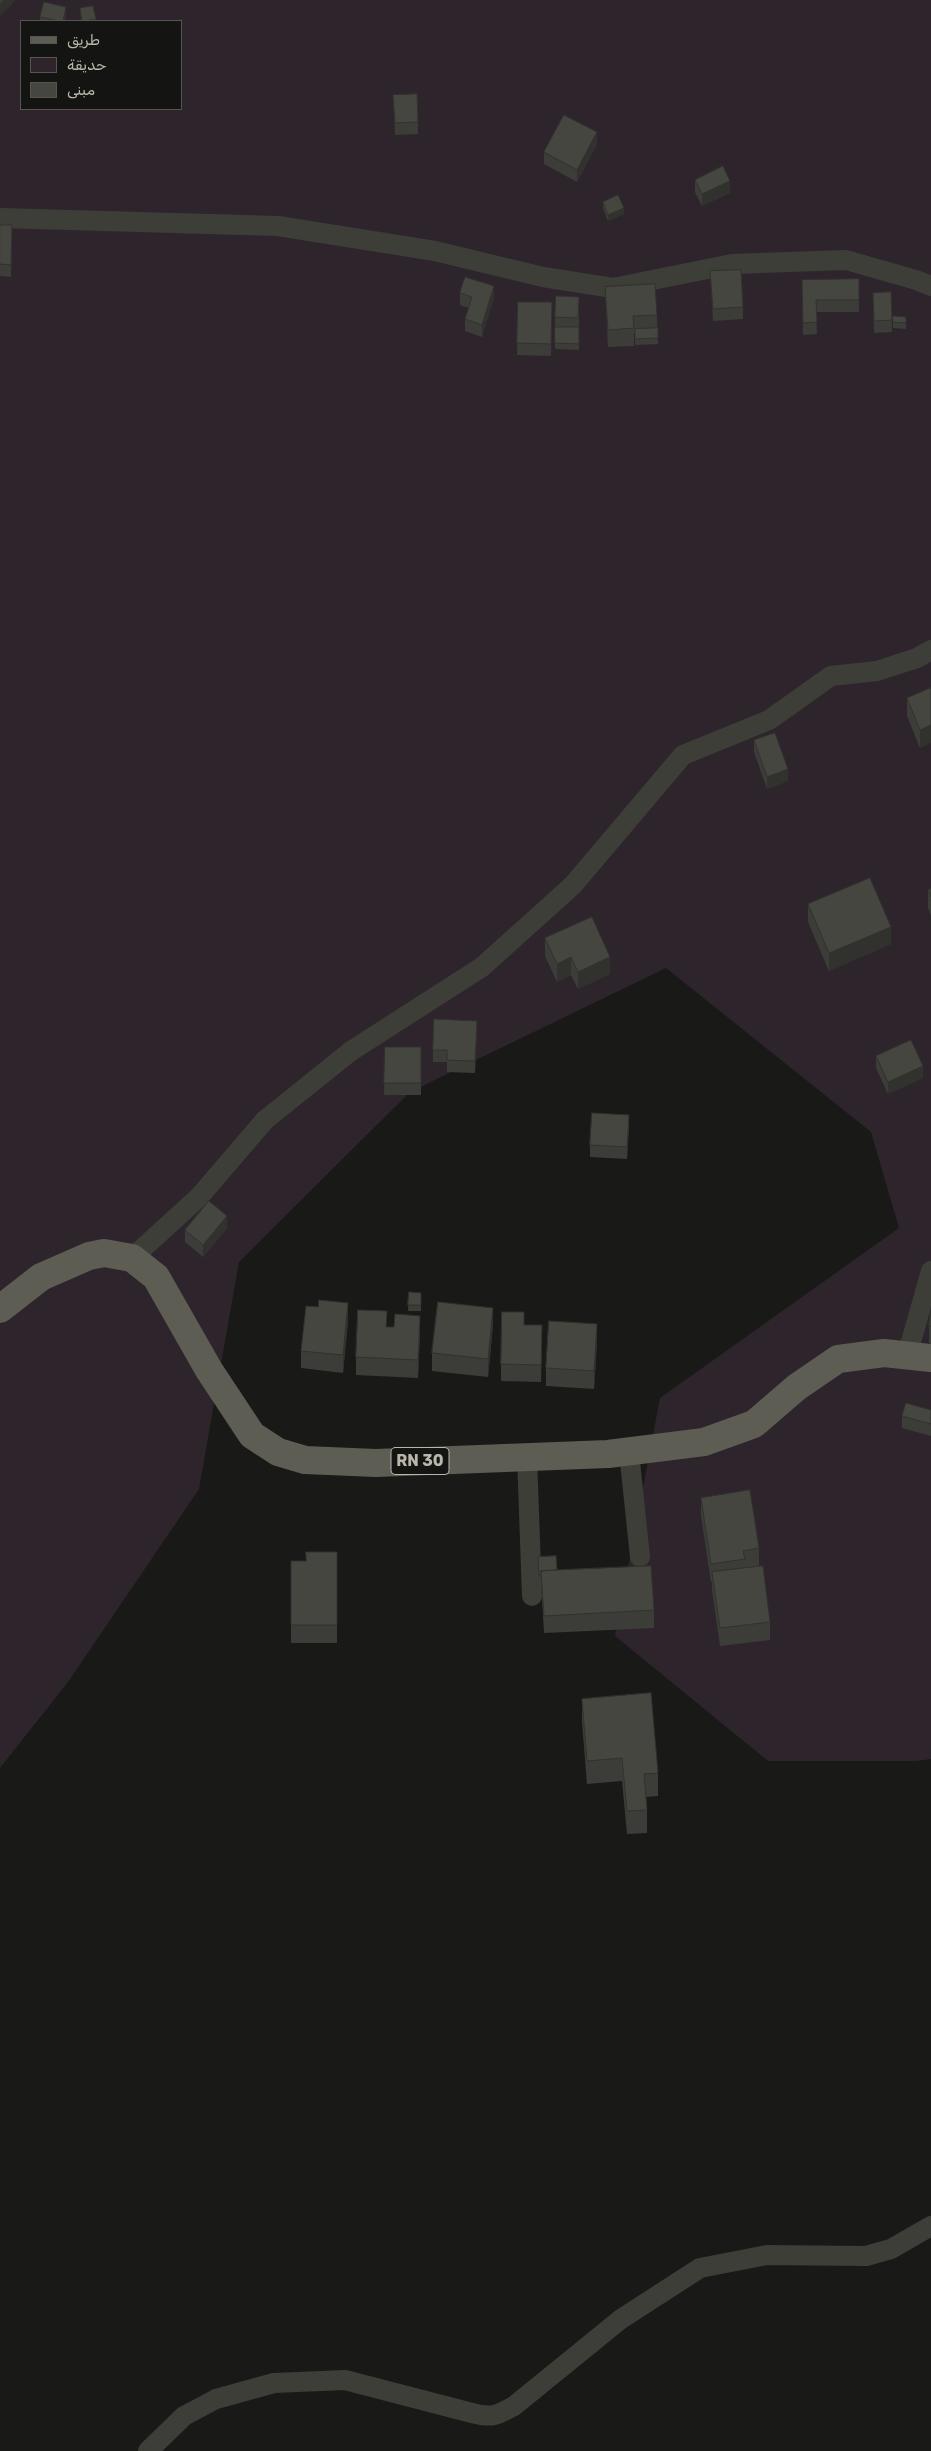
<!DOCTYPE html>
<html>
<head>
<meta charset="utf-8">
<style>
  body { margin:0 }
  #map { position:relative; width:931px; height:2451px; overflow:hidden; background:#191917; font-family:Rubik,Cairo,sans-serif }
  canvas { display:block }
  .legend { position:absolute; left:20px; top:20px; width:162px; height:90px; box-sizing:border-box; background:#141412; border:1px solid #56554f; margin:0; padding:6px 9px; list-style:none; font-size:15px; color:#b9b7aa }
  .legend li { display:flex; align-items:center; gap:10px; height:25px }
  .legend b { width:25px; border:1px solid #56554f }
</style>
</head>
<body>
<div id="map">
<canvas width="931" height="2451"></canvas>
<ul class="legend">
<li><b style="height:6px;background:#5d5d54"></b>طريق</li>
<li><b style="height:14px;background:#2e252c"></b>حديقة</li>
<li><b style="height:14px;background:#464641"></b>مبنى</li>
</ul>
</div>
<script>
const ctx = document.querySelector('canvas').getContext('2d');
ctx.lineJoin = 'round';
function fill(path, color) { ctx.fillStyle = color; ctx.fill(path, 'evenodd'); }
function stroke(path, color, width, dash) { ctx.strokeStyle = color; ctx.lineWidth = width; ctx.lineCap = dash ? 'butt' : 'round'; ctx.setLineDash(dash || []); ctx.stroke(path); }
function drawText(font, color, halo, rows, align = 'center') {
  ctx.font = font + ' Rubik,sans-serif'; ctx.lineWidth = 4; ctx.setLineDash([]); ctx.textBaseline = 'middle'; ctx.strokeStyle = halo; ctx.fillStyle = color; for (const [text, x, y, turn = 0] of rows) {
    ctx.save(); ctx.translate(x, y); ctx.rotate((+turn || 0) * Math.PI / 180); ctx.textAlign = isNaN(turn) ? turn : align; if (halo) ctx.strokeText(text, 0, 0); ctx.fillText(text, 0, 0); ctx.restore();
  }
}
fill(new Path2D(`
  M0,0H931V1759L916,1761H768L615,1636L660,1398L899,1228L871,1132L666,968L410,1092L239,1262L199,1489L68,1682L0,1768ZM21,21H181V109H21Z`), '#2e252c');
stroke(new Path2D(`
  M0,218L278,226L435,251L543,277L613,288L732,264L846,260L916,280L931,286
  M132,1258L199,1197L265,1120L351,1051L482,967L573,885L683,755L769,720L831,676L877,671L917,658L931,650
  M907,1356L931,1271
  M629,1452L640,1557
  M527,1457L532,1596
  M148,2451L184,2416L216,2399L274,2383L345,2380L472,2413C492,2418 496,2416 514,2406L621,2319L700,2268L767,2255L866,2256L891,2249L931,2226`), '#3e3e38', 20);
stroke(new Path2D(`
  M0,1309L41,1277L89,1256L104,1253L132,1258L156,1277L209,1370L252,1435L278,1452L305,1460L376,1463L608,1454L704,1442L754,1424L797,1387L838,1359L884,1353L931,1358`), '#5d5d54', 28);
fill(new Path2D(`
  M80,8L96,19V21H81Z
  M66,13L65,21H40V17Z
  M393,95L418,122V134L395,135Z
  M597,144L577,182L544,164V152Z
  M695,180L730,193L702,206L695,192Z
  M603,202L624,214L608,221L603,208Z
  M0,225H12L11,277L0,276Z
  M710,271L743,307V319L713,321Z
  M859,279V312H816L817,334L803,335L802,280Z
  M605,287L657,315L658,344L635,345V333H634V346L608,347Z
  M891,292L892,332L874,333L873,293Z
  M460,293L494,298L482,337L465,331V319L469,308L460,305Z
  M579,297V350L555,349V317Z
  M518,302H552L551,356L517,355Z
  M893,316L906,317V329L893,328Z
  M931,688L920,748L907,716V698Z
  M754,740L788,781L767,789L754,752Z
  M931,889V915L928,908V890Z
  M808,904L891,944L829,971L808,922Z
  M545,938L610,974L578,989L571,975L557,982L545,956Z
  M477,1033L475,1073L447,1072V1062H433V1050Z
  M385,1047H421V1095H384Z
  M876,1056L923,1078L888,1094L876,1068Z
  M629,1127L627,1159L590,1157V1145Z
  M227,1228L203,1257L185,1242V1230Z
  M409,1292L421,1293V1311H408Z
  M931,1309V1344L929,1343V1326Z
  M348,1321L343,1373L301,1368V1351Z
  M493,1325L488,1377L432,1371V1353Z
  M387,1327L420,1333L418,1378L356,1375V1357Z
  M597,1342L594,1389L546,1386V1368Z
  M542,1343L541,1382L501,1381V1364Z
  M931,1410V1436L902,1428V1416Z
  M701,1498L759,1548V1566L770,1622V1640L720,1646L712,1590V1582H711L701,1516Z
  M337,1552V1643H291V1561H306Z
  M538,1557L557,1570L654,1610V1628L544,1633L541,1581H539Z
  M582,1699L658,1773V1796L646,1797L647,1810V1833L627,1834L622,1781L587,1784L582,1722Z`), '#3c3c38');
fill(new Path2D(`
  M4,0H15V1L0,16V4Z
  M66,7V13L65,21H63Z
  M597,132V144L577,182V170Z
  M730,181V193L702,206V194Z
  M624,208V214L608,221V215Z
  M494,286V298L482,337V325Z
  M931,725V743L920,748V730Z
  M788,769V781L767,789V777Z
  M891,927V944L829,971V953Z
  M571,957V975L557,982V964Z
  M610,957V974L578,989V972Z
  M923,1066V1078L888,1094V1082Z
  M629,1115V1127L627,1159V1147Z
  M227,1216V1228L203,1257V1245Z
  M348,1303V1321L343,1373V1355Z
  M493,1308V1325L488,1377V1359Z
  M420,1316V1333L418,1378V1360Z
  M597,1324V1342L594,1389V1371Z`), '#31312e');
const building = new Path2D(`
  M0,0H4L0,4Z
  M44,2L66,7L63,21H59L40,17Z
  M93,6L96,19L82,21L80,8Z
  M417,94L418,122L395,123L393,95Z
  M564,115L597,132L577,170L544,152Z
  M723,166L730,181L702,194L695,180Z
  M618,195L624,208L608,215L603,202Z
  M0,225H12L11,265L0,264Z
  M741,270L743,307L713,309L710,271Z
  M465,277L494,286L482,325L465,319L472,297L460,293Z
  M859,279V300H816L817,322L803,323L802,280Z
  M655,284L657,315L633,316L634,328L608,330L605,287Z
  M891,292L892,320L874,321L873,293Z
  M556,296L579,297L578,318L555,317Z
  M518,302H552L551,344L517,343Z
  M893,316L906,317V323L893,322Z
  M555,327H579V344L555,343Z
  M658,328V338L635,339V329Z
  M931,688V725L920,730L907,698Z
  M775,733L788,769L767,777L754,740Z
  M870,878L891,927L829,953L808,904Z
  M931,889V897L928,890Z
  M592,917L610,957L578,972L571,957L557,964L545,938Z
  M434,1019L477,1021L475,1061L447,1060V1050H433Z
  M911,1040L923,1066L888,1082L876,1056Z
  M385,1047H421V1083H384Z
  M592,1113L629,1115L627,1147L590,1145Z
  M209,1201L227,1216L203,1245L185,1230Z
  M409,1292L421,1293V1305H408Z
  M319,1300L348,1303L343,1355L301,1351L306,1306L318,1307Z
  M438,1302L493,1308L488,1359L432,1353Z
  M931,1309V1326H929Z
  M358,1310L387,1311L386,1327H394L395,1314L420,1316L418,1360L356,1357Z
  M502,1312H524V1325H542L541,1365L501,1364Z
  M549,1321L597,1324L594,1371L546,1368Z
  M906,1403L931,1410V1424L902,1416Z
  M750,1490L759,1548L743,1551L745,1559L711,1564L701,1498Z
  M306,1552H337V1625H291V1561H306Z
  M556,1556L557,1570L541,1571V1575H539L538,1557Z
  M651,1566L654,1610L544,1616L541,1571Z
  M763,1566L770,1622L720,1628L712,1572Z
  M651,1693L658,1773L644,1774L647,1810L627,1811L622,1758L587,1761L582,1699Z`);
fill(building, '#464641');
stroke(building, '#31312e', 1);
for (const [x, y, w] of [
  [420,1461,58]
]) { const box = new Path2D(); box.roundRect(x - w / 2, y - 13.5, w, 27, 4); ctx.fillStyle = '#141412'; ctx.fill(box); stroke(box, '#b9b7aa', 1); }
drawText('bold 16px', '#b9b7aa', null, [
  ["RN 30",420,1461]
]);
</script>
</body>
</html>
